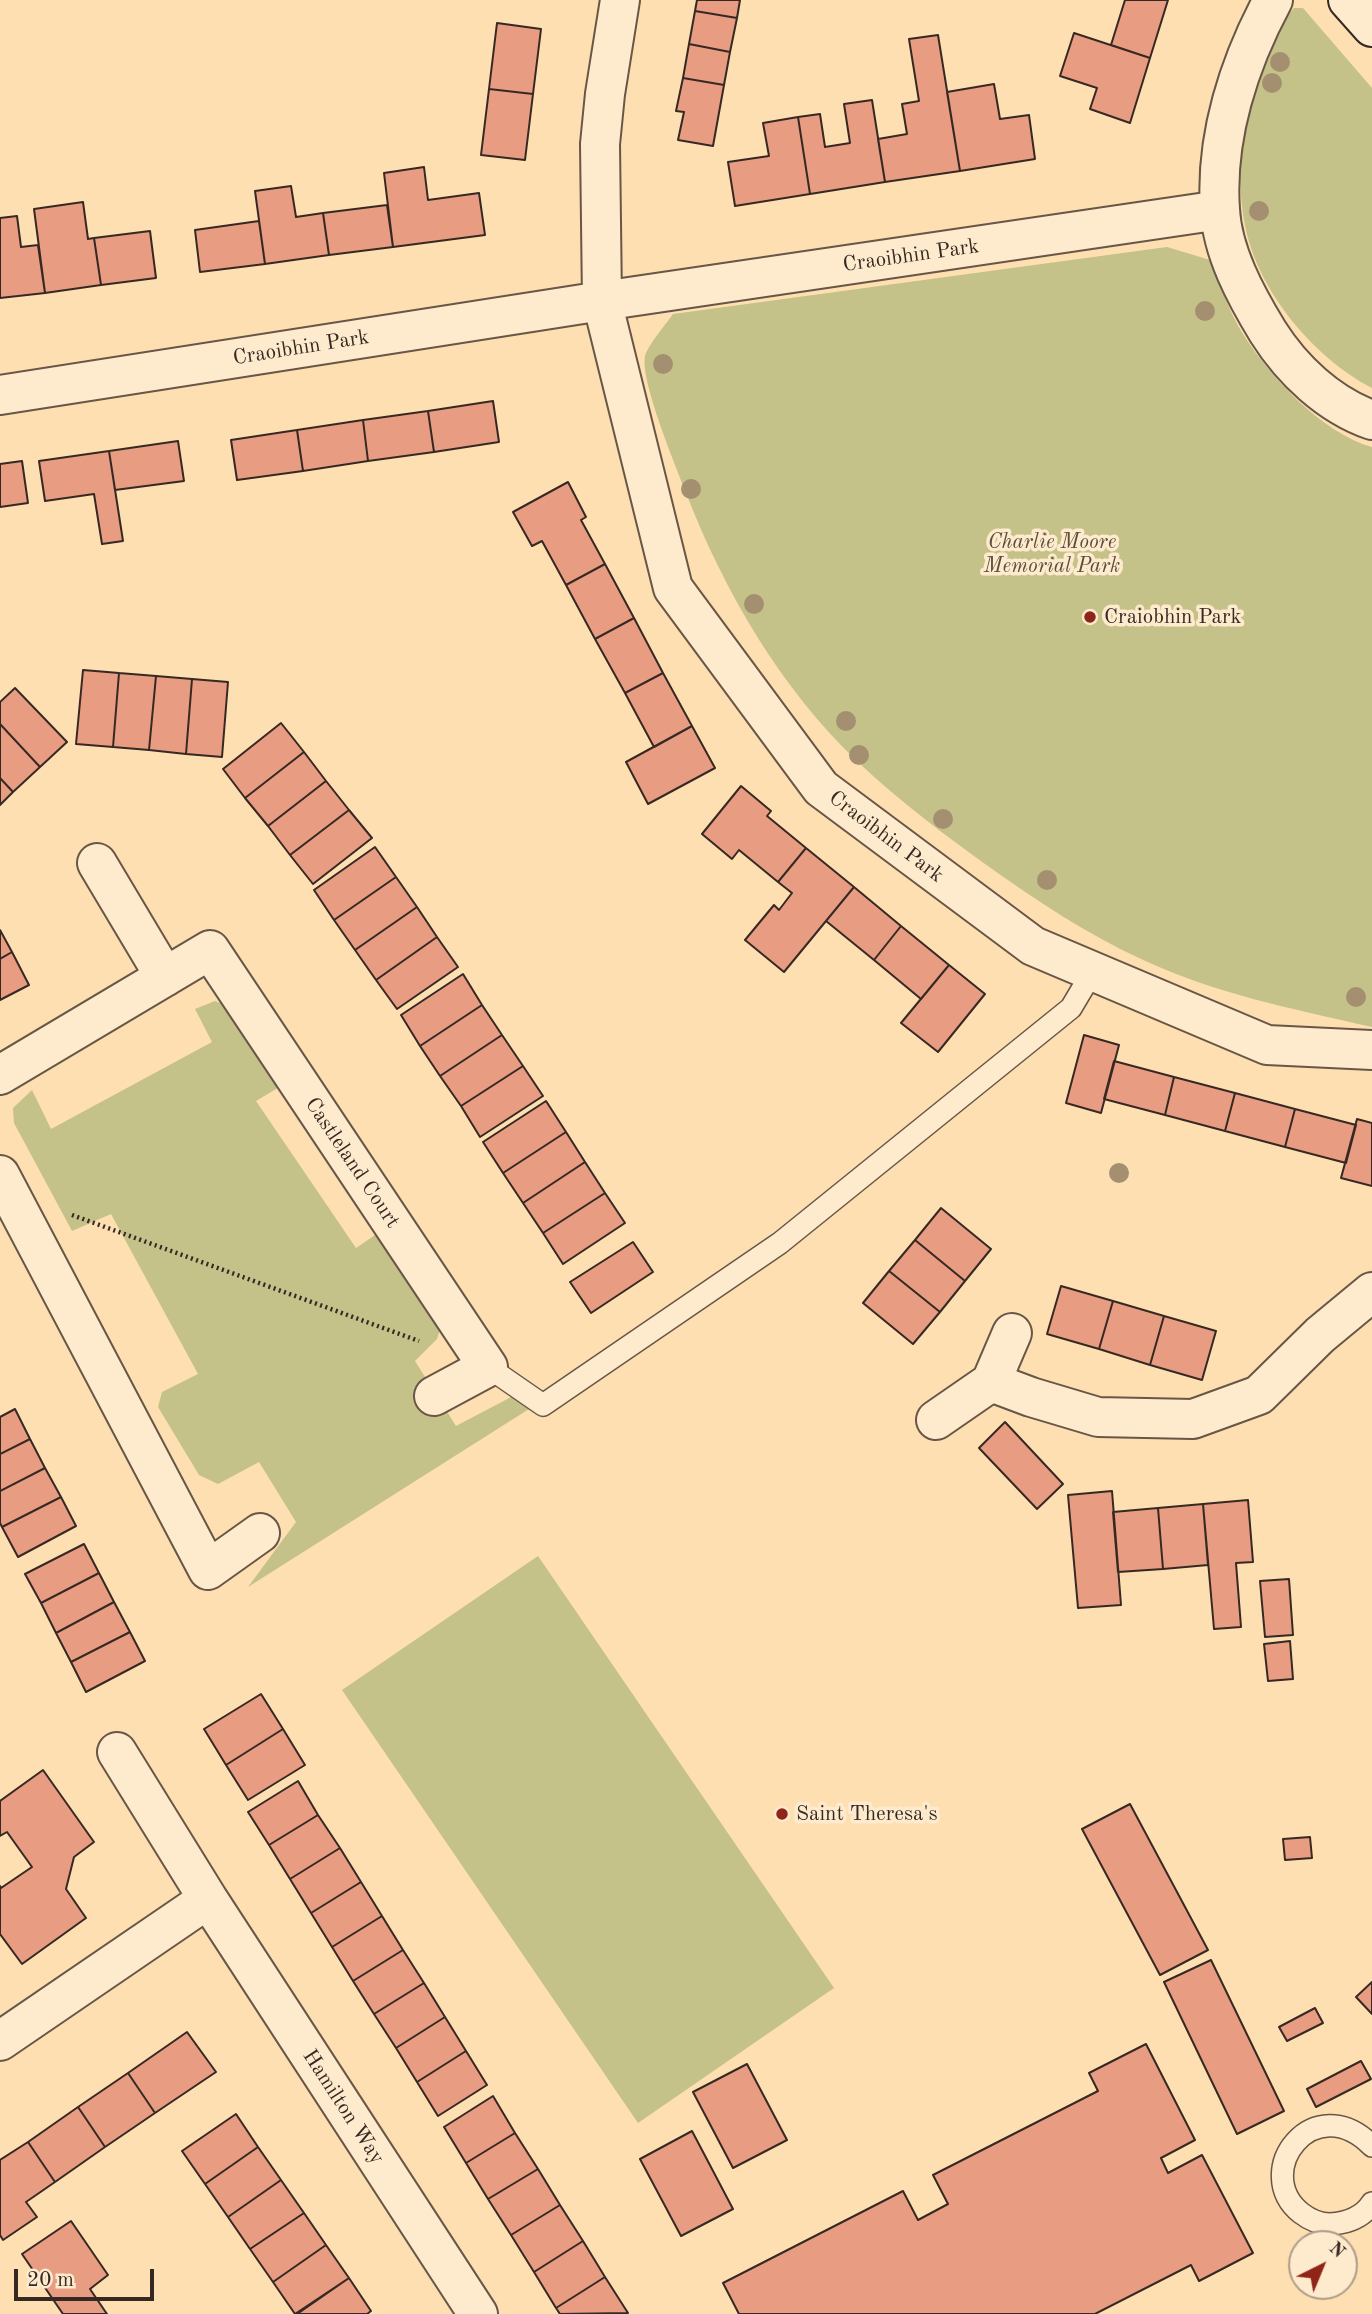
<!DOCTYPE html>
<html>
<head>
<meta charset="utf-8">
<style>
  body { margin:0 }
  #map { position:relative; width:1372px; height:2314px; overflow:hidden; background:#fedfb1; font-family:"Old Standard TT",serif }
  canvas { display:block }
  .north { position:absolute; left:1288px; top:2230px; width:70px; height:70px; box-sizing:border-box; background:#feeacc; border:2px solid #ae9d89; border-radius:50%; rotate:43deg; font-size:19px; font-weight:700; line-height:28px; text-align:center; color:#362924 }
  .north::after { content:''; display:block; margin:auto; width:24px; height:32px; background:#8f2418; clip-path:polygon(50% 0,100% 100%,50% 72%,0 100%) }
  .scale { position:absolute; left:14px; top:2269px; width:140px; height:32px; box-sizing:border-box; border:4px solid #362924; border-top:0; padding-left:9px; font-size:21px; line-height:24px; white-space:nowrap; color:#362924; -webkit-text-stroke:5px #feeacc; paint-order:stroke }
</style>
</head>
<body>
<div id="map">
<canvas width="1372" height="2314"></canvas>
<div class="north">N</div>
<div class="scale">20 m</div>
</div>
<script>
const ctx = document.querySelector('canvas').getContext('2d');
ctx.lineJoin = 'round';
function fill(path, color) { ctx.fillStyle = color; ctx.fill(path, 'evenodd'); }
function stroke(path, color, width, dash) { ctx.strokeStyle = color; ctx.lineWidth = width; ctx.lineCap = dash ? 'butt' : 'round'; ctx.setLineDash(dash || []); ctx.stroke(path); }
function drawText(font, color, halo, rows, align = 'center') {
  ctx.font = font + ' "Old Standard TT",serif'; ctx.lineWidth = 7; ctx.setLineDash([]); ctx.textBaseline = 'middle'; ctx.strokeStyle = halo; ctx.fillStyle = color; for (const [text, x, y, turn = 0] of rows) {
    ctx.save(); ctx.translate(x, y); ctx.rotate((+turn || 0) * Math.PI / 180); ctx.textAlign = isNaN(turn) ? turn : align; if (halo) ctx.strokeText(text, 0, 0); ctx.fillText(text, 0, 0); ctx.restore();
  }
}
fill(new Path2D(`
  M1294,8H1303L1372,88V388C1314,358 1257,290 1245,225C1236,179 1241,133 1255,88C1263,60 1274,30 1294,8Z
  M1167,247L1210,260C1220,284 1229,312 1243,334C1270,377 1322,433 1372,447V1027C1293,1009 1212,993 1139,958C1087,934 1039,902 992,869C946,836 899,801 858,762C781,689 724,591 686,493C676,466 640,381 645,356C648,345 666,324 673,314Z
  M215,1001L242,1011L286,1083L256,1101L356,1248L384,1229L444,1317L437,1339L415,1361L456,1426L515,1395L529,1409L248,1587L296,1522L259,1462L218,1484L199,1475L158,1407L162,1392L198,1374L111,1214L72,1231L14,1123L13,1108L32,1090L51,1129L212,1042L195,1009Z
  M538,1556L834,1988L638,2123L342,1690Z`), '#c4c189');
const building = new Path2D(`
  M697,0H740L737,18L695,11Z
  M1125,0H1168L1150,58L1111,45Z
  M695,11L737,18L730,52L689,44Z
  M497,23L541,29L533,94L489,89Z
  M1074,33L1150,58L1130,123L1090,109L1097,88L1060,76Z
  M938,35L960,171L885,182L878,139L907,134L902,104L919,101L909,39Z
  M689,44L730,52L724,85L683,78Z
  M683,78L724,85L713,146L678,140L684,112L676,111Z
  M994,84L1000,119L1029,115L1035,159L960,171L947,92Z
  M489,89L533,94L525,160L481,155Z
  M872,100L885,182L810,194L798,117L820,114L825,147L850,143L844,104Z
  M798,117L810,194L735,206L728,162L769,156L763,123Z
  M424,167L428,200L479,193L485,235L393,247L384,173Z
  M291,186L296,217L323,213L329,255L265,264L255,191Z
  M83,202L88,239L94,238L101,285L45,293L34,209Z
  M387,205L393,247L329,255L323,213Z
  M17,216L21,247L38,245L45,293L0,298V218Z
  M259,221L265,264L200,272L195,230Z
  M150,231L156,278L101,285L94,238Z
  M493,401L499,442L434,452L428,411Z
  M428,411L434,452L368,461L363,420Z
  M363,420L368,461L303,471L297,430Z
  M297,430L303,471L237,480L231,440Z
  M178,441L184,481L115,490L109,451Z
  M109,451L123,541L102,544L94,494L45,501L39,461Z
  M22,461L28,503L0,507V464Z
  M568,482L586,517L581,520L605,564L566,585L542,541L532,546L513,512Z
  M605,564L634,618L595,639L566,585Z
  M634,618L663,673L625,693L595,639Z
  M83,670L119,673L113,747L76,744Z
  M119,673L156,676L149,750L113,747Z
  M663,673L692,726L654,747L625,693Z
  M156,676L192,679L186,754L149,750Z
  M192,679L228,682L222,757L186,754Z
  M15,688L67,742L40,767L0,724V702Z
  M281,723L304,752L245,798L223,769Z
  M0,724L40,767L13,792L0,778Z
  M692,726L715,768L648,804L626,762Z
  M304,752L326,781L268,826L245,798Z
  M0,778L13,792L0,805Z
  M326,781L349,810L290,855L268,826Z
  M741,786L771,811L767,816L806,848L778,882L739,850L732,859L702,834Z
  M349,810L372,838L313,884L290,855Z
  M375,847L396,877L334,920L314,890Z
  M806,848L854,887L784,972L745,940L774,905L779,910L792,893L778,882Z
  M396,877L417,907L355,950L334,920Z
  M854,887L901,926L874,960L826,921Z
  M417,907L437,937L376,980L355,950Z
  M901,926L949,965L921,999L874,960Z
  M0,930L12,952L0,959Z
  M437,937L458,967L397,1009L376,980Z
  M12,952L29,985L0,1000V959Z
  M949,965L985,994L938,1052L901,1023Z
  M463,974L482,1005L420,1046L401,1015Z
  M482,1005L502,1035L440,1076L420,1046Z
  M502,1035L523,1066L461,1106L440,1076Z
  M1084,1035L1119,1045L1101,1113L1066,1103Z
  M1114,1061L1174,1077L1165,1115L1104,1099Z
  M523,1066L543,1096L480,1137L461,1106Z
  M1174,1077L1235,1093L1225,1131L1165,1115Z
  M1235,1093L1295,1109L1285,1147L1225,1131Z
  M546,1101L566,1132L503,1173L483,1142Z
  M1295,1109L1356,1125L1346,1163L1285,1147Z
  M1357,1119L1372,1123V1186L1341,1178Z
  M566,1132L585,1162L523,1203L503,1173Z
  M585,1162L605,1193L543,1233L523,1203Z
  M605,1193L625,1223L563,1264L543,1233Z
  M941,1208L991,1249L965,1281L915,1240Z
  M915,1240L965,1281L940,1312L889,1271Z
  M633,1242L653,1272L591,1313L570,1282Z
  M889,1271L940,1312L913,1344L863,1303Z
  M1061,1286L1113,1301L1099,1349L1047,1334Z
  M1113,1301L1164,1316L1150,1365L1099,1349Z
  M1164,1316L1216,1331L1202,1380L1150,1365Z
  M15,1409L30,1439L0,1454V1417Z
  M1005,1422L1063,1484L1037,1509L979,1448Z
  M30,1439L45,1468L0,1491V1454Z
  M45,1468L61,1497L2,1527L0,1523V1491Z
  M1112,1491L1121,1605L1078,1608L1068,1495Z
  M61,1497L76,1526L18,1557L2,1527Z
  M1248,1500L1253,1562L1236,1563L1241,1627L1214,1629L1203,1504Z
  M1203,1504L1208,1565L1163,1569L1158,1508Z
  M1158,1508L1163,1569L1118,1572L1113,1512Z
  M84,1544L99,1573L41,1603L25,1574Z
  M99,1573L114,1602L56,1633L41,1603Z
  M1289,1579L1293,1635L1265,1637L1260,1581Z
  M114,1602L130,1632L71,1662L56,1633Z
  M130,1632L145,1661L86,1692L71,1662Z
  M1290,1641L1293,1679L1268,1681L1264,1644Z
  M261,1694L283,1729L226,1765L204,1729Z
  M283,1729L305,1765L248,1800L226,1765Z
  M43,1770L94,1842L74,1857L66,1889L86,1918L22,1964L0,1934V1886L1,1888L32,1867L7,1832L0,1836V1801Z
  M298,1781L318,1815L269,1845L248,1812Z
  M1130,1804L1208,1950L1160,1975L1082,1829Z
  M318,1815L340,1848L290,1879L269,1845Z
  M1310,1837L1312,1858L1285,1860L1283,1839Z
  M340,1848L361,1882L311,1913L290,1879Z
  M361,1882L382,1916L332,1947L311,1913Z
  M382,1916L403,1950L353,1981L332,1947Z
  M403,1950L424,1983L374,2014L353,1981Z
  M1211,1960L1284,2111L1237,2134L1164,1982Z
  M1372,1982V2014L1356,1997Z
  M424,1983L445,2017L396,2048L374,2014Z
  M1315,2008L1323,2023L1287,2041L1279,2027Z
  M445,2017L466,2051L417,2082L396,2048Z
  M187,2032L216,2072L155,2113L128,2073Z
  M1146,2044L1195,2140L1161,2158L1168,2173L1202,2155L1253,2253L1199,2281L1191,2265L1095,2314H739L723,2283L903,2191L918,2220L948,2204L933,2175L1098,2091L1089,2073Z
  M466,2051L487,2085L438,2116L417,2082Z
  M1361,2061L1371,2079L1316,2107L1307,2089Z
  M747,2064L787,2140L733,2168L693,2092Z
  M128,2073L155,2113L105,2147L78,2107Z
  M493,2096L515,2133L466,2163L444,2127Z
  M78,2107L105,2147L55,2182L28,2142Z
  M236,2114L258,2147L205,2184L182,2151Z
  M692,2131L733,2209L681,2236L640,2159Z
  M515,2133L538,2169L488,2199L466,2163Z
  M28,2142L55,2182L26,2202L37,2217L3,2240L0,2235V2160Z
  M258,2147L281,2180L228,2217L205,2184Z
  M538,2169L560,2205L511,2235L488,2199Z
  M281,2180L304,2213L250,2249L228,2217Z
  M560,2205L583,2241L534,2272L511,2235Z
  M304,2213L326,2245L273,2282L250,2249Z
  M71,2221L108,2275L90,2289L107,2314H63L22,2254Z
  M583,2241L605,2277L556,2308L534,2272Z
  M326,2245L349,2278L295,2314L273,2282Z
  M605,2277L628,2313L560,2314L556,2308Z
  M349,2278L371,2311L367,2314H297Z`);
fill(building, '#e89c81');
stroke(building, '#362924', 2);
const lane = new Path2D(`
  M488,1367L543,1405L780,1243L1071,1008L1093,971
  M1372,2146C1314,2087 1250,2172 1301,2213C1310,2220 1319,2224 1330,2224C1347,2223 1363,2217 1372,2203`);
const street = new Path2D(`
  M620,0L605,94L600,144L602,301L673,588L821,788L1033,946L1267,1045L1372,1050
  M1273,0C1239,63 1215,137 1220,209C1222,252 1246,296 1268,332C1292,370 1329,405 1372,420
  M0,395L602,301L1220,210
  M97,863L165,977
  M0,1075L210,950L488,1367L434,1396
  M0,1175L208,1570L260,1533
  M991,1382L1031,1397L1098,1417L1193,1419L1259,1395L1320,1335L1372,1292
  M936,1420L991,1382L1012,1333
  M117,1752L208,1899L478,2314
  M0,2041L208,1899`);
const secondary = new Path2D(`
  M1348,0L1372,27`);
stroke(lane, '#685647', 24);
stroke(street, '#685647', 42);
stroke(secondary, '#362924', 42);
stroke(new Path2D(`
  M72,1215L419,1341`), '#362924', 4.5, [2, 3.5]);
stroke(lane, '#feeacc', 21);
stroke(street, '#feeacc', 38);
stroke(secondary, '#feeacc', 38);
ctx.fillStyle = '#a49071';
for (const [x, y] of [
  [1280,62],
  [1272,83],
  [1259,211],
  [1205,311],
  [663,364],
  [691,489],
  [754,604],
  [846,721],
  [859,755],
  [943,819],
  [1047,880],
  [1356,997],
  [1119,1173]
]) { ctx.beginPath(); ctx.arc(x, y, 10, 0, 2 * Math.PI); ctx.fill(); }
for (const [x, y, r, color] of [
  [1090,617,7,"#8f2418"],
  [782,1814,7,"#8f2418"]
]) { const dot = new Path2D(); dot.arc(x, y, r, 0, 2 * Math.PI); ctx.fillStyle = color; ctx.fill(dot); stroke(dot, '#feeacc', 2.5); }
drawText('21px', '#362924', '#feeacc', [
  ["Craoibhin Park",911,256,-8],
  ["Craoibhin Park",301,348,-9],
  ["Craoibhin Park",886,837,37],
  ["Castleland Court",352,1163,56],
  ["Hamilton Way",343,2107,57]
]);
drawText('italic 21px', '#5a4f3d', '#feeacc', [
  ["Charlie Moore",1052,542],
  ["Memorial Park",1052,566]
]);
drawText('21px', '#362924', '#feeacc', [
  ["Craiobhin Park",1104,617],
  ["Saint Theresa's",796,1814]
], 'left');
</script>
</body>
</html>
